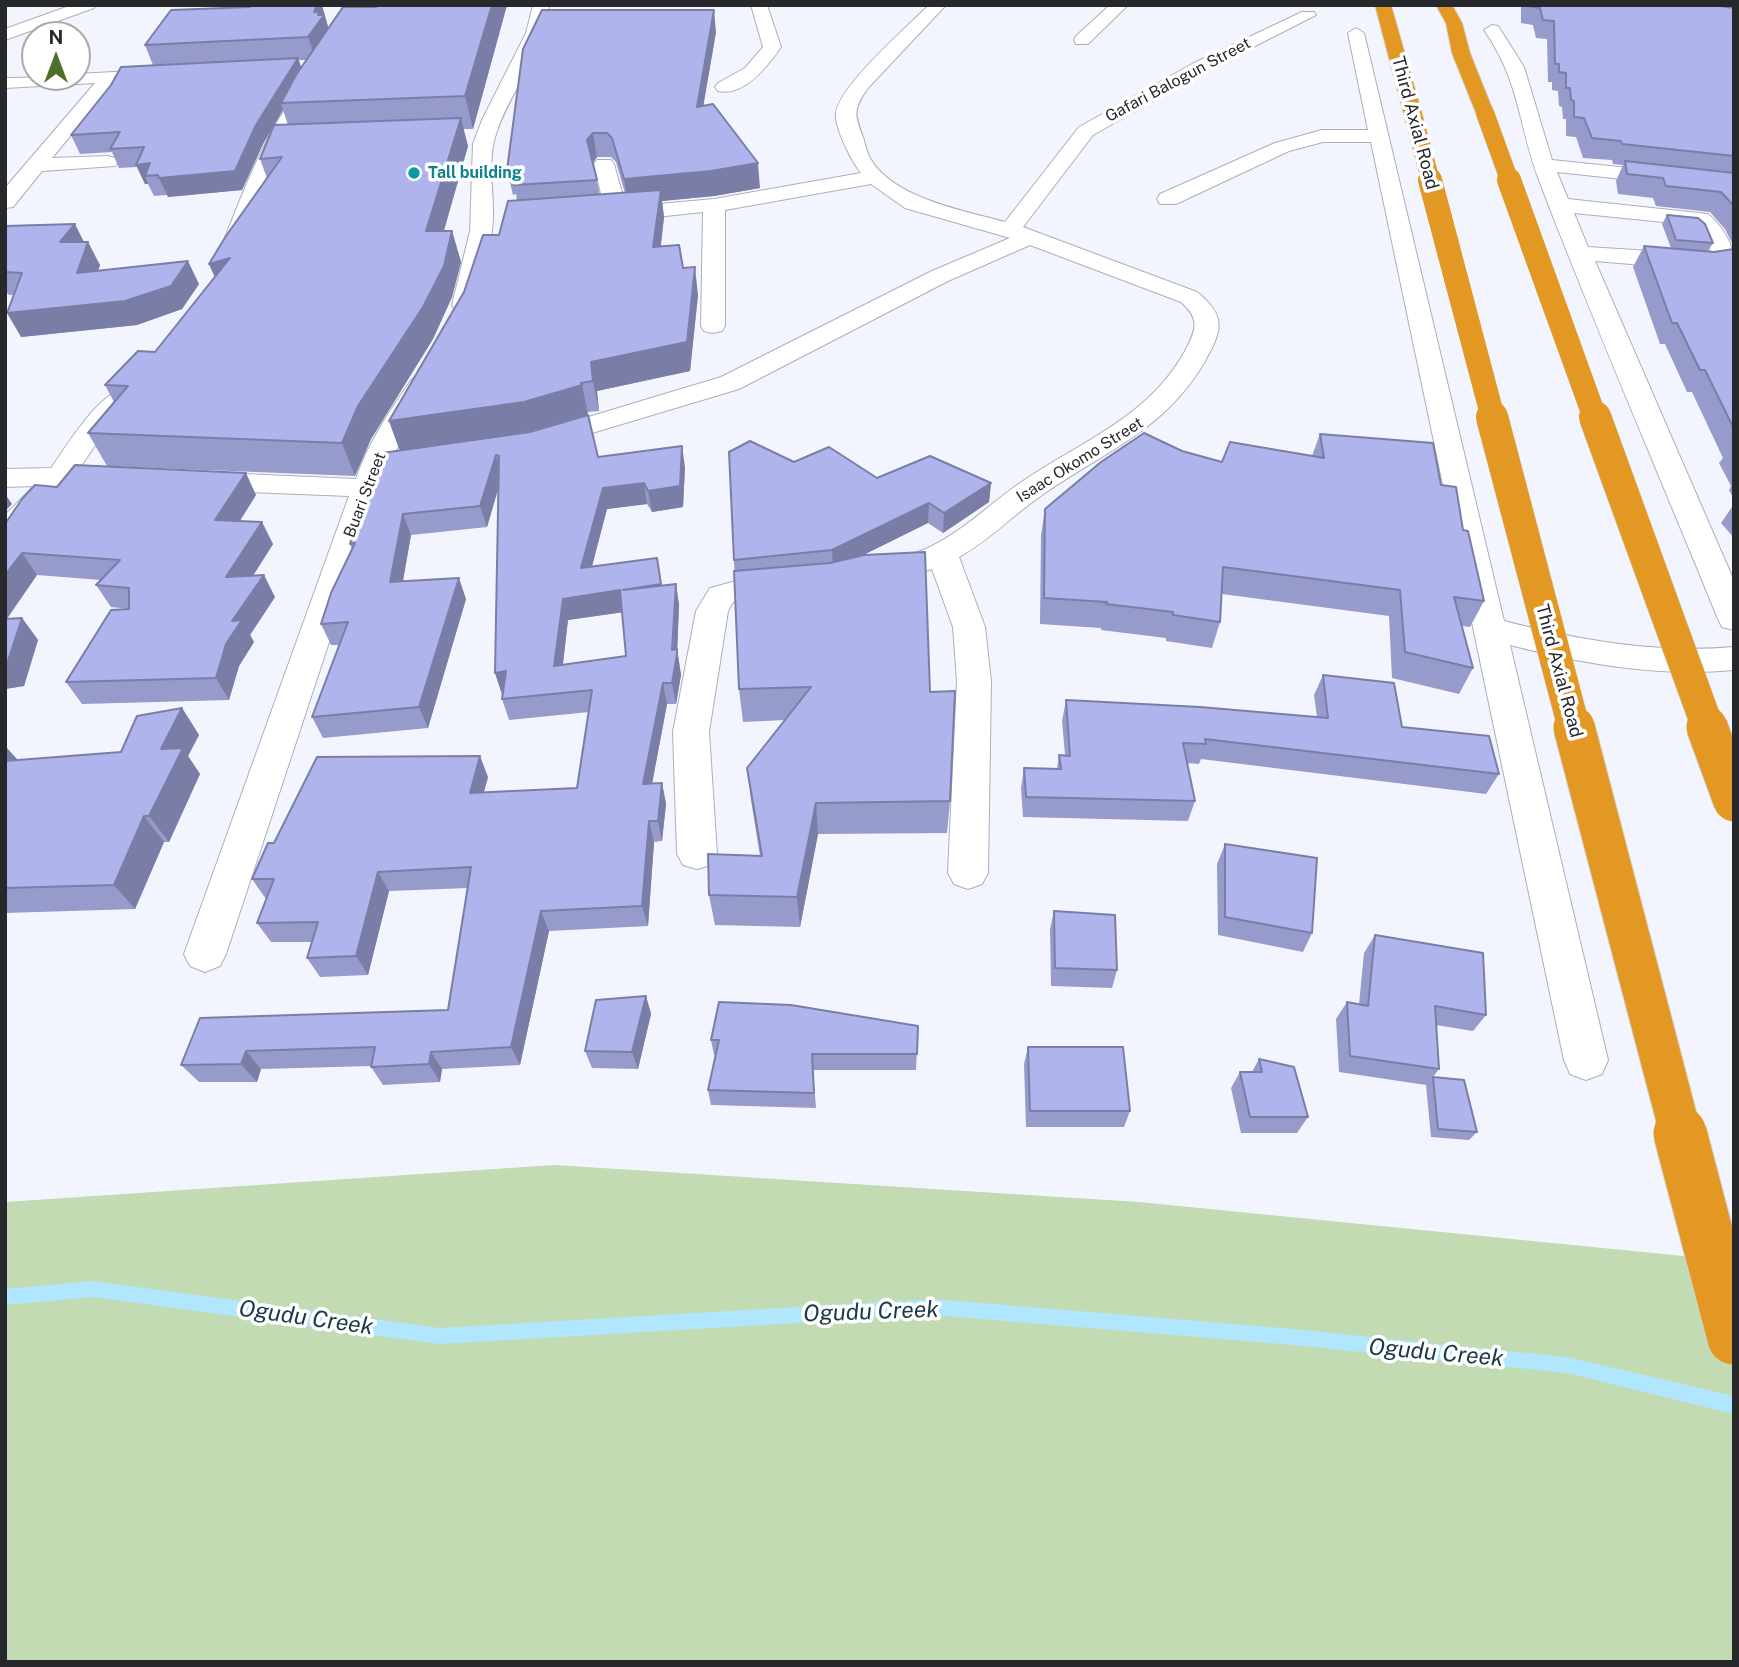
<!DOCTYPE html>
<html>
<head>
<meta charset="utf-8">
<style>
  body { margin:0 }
  #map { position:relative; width:1739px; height:1667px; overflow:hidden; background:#f3f5fe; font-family:"Public Sans",sans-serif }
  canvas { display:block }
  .frame { position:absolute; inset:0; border:7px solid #27282c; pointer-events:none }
  .north { position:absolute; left:21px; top:21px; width:70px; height:70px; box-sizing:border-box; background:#fff; border:2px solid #a9a9ab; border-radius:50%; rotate:0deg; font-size:19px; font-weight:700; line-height:28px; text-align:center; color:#27282c }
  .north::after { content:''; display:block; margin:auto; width:24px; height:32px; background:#4e6f26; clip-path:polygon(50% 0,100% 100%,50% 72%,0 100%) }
</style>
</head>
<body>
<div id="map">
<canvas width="1739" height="1667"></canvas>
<div class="frame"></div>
<div class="north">N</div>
</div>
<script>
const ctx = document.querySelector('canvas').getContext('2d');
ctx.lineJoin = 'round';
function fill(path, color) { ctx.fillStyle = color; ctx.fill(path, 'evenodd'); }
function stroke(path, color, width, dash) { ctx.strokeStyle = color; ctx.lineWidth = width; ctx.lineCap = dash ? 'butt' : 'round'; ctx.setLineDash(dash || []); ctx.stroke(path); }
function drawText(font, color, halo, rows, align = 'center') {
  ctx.font = font + ' "Public Sans",sans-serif'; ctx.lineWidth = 7; ctx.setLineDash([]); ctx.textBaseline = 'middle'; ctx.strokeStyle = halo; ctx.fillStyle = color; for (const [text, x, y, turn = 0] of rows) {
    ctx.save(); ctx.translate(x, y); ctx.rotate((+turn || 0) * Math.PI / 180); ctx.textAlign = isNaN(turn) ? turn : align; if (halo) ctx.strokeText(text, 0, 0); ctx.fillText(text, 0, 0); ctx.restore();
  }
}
fill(new Path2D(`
  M554,1165L1139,1202L1734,1261V1662H5V1202Z`), '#c2dbb3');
fill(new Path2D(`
  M93,1281L440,1328L934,1299L1283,1328L1567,1357L1734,1396V1414L1567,1373L1283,1344L934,1315L440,1344L93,1297L5,1305V1289Z`), '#b0e7fe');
const minor = new Path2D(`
  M72,5H96L94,8L5,40V29Z
  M344,5H360L356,21L342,52L288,138L243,248L240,253H224L221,248C238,205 254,161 278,121C301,82 332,50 344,5Z
  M533,5H549C545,53 510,90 496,134C487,162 494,192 493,220C491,249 484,277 476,305L473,310L464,312L455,310L452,305L470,231L473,144L482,120L526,33Z
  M751,5H767L781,47C768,66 744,97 718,91L715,87L718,83L745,68L763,47Z
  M929,5H946L868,88C853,109 854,114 863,137C865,144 867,152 870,158C892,198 965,211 1005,222L1079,127L1194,63L1302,12H1314L1316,15L1206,71L1093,135L1023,227L1197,292C1227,316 1222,331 1205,361C1166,429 1106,451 1045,493C1015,513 990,540 959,557L985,627L991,681L988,873L982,884L968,889L954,884L948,873L957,681L953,627L932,569L875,585L864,582L859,575L864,568C886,561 909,557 930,547C963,531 990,504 1020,483C1080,442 1147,418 1184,353C1196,331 1201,319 1181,302L1030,245L948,281L739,389L542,448L532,446L528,440L532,434L721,377L932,271L1010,238L905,208L871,184L725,210V326L722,331L713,333L704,331L701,326L703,212L610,222L602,220L599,215L605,210L594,164L597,160H611L614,164L626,207L714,199L861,173C852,162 834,127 836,113C840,85 907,27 929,5Z
  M1110,5H1128L1088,44H1076L1074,40L1076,36Z
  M1492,25L1498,26L1524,67L1552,160L1734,179V191L1557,172L1568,199L1708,214C1723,227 1735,245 1733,265L1703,270L1595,261L1734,581V630L1722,627L1718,619C1659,474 1596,329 1540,183C1518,126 1521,83 1484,30ZM1574,213L1694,225L1702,232L1712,255L1588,247Z
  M1356,28L1364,33L1504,621C1579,640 1656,654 1734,647V670C1658,677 1583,664 1510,645L1608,1060L1602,1074L1586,1080L1570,1074L1564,1060L1371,142H1323L1289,151L1176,204H1160L1157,199L1160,194L1275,143L1322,130H1368L1348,33Z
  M169,69L178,74L175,78L115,82L52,158L108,156L115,158L118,162L115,166L42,171L13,207L5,208V188L95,83L5,88V78L77,77V74Z
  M421,377L430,379L434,385L395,452L384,488L375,503L226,954L220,966L205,972L190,966L184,954L349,496L200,490L190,487L186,481L190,475L200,472L356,479C368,443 390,410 412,379Z
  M123,389L132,391L136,397L102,435L79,469L87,476L83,482L68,485L16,540L5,542V515L34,486L5,487V469L51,468C67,446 96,396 123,389Z
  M788,576L799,579L804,586L799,593L740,600L733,602L728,611L709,732L717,854L711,865L697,869L683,865L677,854L673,732L696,611L710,588L740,580Z`);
const highway = new Path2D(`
  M1375,5H1391L1420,107L1418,111H1404L1402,107Z
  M1436,5H1452L1462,23L1470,53L1494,113L1492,117H1478L1476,113L1452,53L1446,23Z`);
stroke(minor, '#acafb9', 2);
stroke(highway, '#d4d4d5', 2);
fill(minor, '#fff');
fill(highway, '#e39824');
const highwayBridgeFar4 = new Path2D(`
  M1411,107L1431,182
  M1485,113L1510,182`);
const highwayBridgeFar3 = new Path2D(`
  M1430,180L1493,418
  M1509,180L1595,418`);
const highwayBridgeFar2 = new Path2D(`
  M1492,417L1574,728
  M1595,417L1708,728`);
const highwayBridgeFar1 = new Path2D(`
  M1574,727L1681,1135
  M1707,727L1734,801`);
const highwayBridge = new Path2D(`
  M1680,1133L1734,1338`);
stroke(highwayBridgeFar4, '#d4d4d5', 19, []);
stroke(highwayBridgeFar3, '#d4d4d5', 24, []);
stroke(highwayBridgeFar2, '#d4d4d5', 33, []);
stroke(highwayBridgeFar1, '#d4d4d5', 43, []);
stroke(highwayBridge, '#d4d4d5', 55, []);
stroke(highwayBridgeFar4, '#e39824', 18);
stroke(highwayBridgeFar3, '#e39824', 24);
stroke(highwayBridgeFar2, '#e39824', 32);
stroke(highwayBridgeFar1, '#e39824', 41);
stroke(highwayBridge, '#e39824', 53);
fill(new Path2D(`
  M507,5L473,129H463L468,146L444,231H452L461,262L452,297L433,339L371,439L355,476L107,466L88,433L114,402L105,385L155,352L215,277L209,264L267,178L260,159L288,125L283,110L263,144L242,190L168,197L167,195L154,196L148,184H145L137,167L119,168L112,152L80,154L71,135L153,65L145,45L327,20L326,22L328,29ZM299,60H307L301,68Z
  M1521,5H1734V249L1732,243L1725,229L1710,212L1656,206L1653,198L1618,194L1616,181L1623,165L1613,164L1612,160L1583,158L1576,137L1566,136V119H1563L1562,107L1559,106L1558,91L1552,90V82H1548L1547,39L1536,38L1533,25L1521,23Z
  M716,32L703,106L760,188L714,196L662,201L664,217L661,246L683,268L698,295L690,371L597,391L599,411L587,412L598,457L685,467L683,507L652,512L647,504L607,509L592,566L662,586L676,584L679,605L677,649L681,675L676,704H667L652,784L662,783L666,804L662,841L654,842L648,926L549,931L520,1065L442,1069L440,1082L383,1085L371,1067V1066L261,1069L257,1082H199L181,1065L200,1018L448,1010L468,888L389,891L368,975L320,977L307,958L312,942H271L257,923L266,899L252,879L274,843L488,777L484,792L577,788L589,712L509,720L502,699L503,694H502L495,673L498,489L487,527L411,535L403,581L466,599L428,728L323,738L312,717L339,645H331L321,624L352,549L350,544L400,451L389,421L499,235L517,200L516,194L513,195L507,170ZM597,157H611L616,162L625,193L600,195L593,163ZM622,612L626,656L563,665L568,620Z
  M1667,215L1713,243L1708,251L1714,252L1734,249V499L1729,490L1731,486L1719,463L1723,458L1692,392H1687L1665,344H1660L1633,267L1644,246L1671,248L1662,224Z
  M5,226L84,242L100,265L98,271L199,284L182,309L137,325L21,337L13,295H9L5,291Z
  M1320,434L1441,485L1463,530L1484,601L1470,627L1462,626L1473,668L1459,694L1392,678L1389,616L1222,594L1220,622L1212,648L1166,641V638L1101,630V628L1040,624L1041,535L1045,509L1182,451L1222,462L1312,456Z
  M794,462L877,478L991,483L989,502L943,533L928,523L863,555L930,692L950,801L947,833L818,834L800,927L715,925L709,895L760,856L751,800L747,768L785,720L743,722L739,689L734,560Z
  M57,487L256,495L240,521L273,544L253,576L275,597L250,635L254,642L239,666L229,700L82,704L66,682L128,609L111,607L96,585L101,580L37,575L7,619L22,618L38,640L24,686L5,689V524Z
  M1734,504V538L1721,523Z
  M1323,675L1402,727L1499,774L1486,794L1201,759L1199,764L1187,763L1195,801L1188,821L1023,817L1021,788L1024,768L1057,769L1059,755H1065L1062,721L1066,700L1317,717L1314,695Z
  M182,708L199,735L188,756L200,774L169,842H164L135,909L5,913V746L18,760L121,752Z
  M1225,844L1312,933L1303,952L1218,935L1217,864Z
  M1054,911L1117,970L1112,988L1051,986L1050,929Z
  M1375,935L1486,1015L1473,1031L1436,1025L1439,1069L1433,1077L1477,1132L1469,1140L1431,1137L1426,1085L1339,1072L1336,1019L1347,1002L1359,1004L1364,953Z
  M646,996L651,1014L638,1069L592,1068L585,1051Z
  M918,1026L916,1070H813L816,1108L711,1105L708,1090L716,1055H714L711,1040Z
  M1028,1047L1130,1111L1124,1127H1026L1024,1064Z
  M1259,1059L1308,1117L1297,1133H1241L1231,1088L1240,1072H1252Z`), '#969bcc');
fill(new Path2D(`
  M317,5H322L331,37L316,59L308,37L314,12Z
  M492,5H507L473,129L465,96Z
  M714,10L716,32L699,131L697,107Z
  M298,58L304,76L281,103L283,110L263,144L242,190L168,197L159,178L256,125Z
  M461,118L468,146L435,261L426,231Z
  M593,133L597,157L591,165L587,140Z
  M150,163L145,176L148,184H145L136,165Z
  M758,163L760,188L714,196L662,201L664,217L657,275L628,204L624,179Z
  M75,224L86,246L88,242L100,265L89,297L60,242Z
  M452,231L461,262L452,297L433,339L371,439L355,476L342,443L358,406Z
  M230,258L223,295L209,264Z
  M188,261L199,284L182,309L137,325L21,337L7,313Z
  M695,267L698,295L690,371L597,391L599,411L593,381L591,362Z
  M582,385L588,414L531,431L400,451L389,421Z
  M682,446L685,467L683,507L652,512L648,491Z
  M496,455L502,476L487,527L480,506Z
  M246,473L256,495L226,542L215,520Z
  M644,483L647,504L607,509L586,589L581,568L603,488Z
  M991,483L989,502L943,533L944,513Z
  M5,494L12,504L5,511Z
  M929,503L928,523L833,570L832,550Z
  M403,514L411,535L399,603L390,582Z
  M262,522L273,544L238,599L226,577Z
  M22,553L37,575L5,621V575Z
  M264,575L275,597L250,635L254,642L239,666L229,700L216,678L232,621Z
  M459,578L466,599L428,728L419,707Z
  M676,584L679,605L677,658V649L681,675L676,704L672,683Z
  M620,590L625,612L568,620L560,687L554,666L563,599Z
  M22,618L38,640L24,686L5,689V664Z
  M506,671L513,692L502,694L495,673Z
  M663,683L667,704L648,805L643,784Z
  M182,708L199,735L188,756L200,774L169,842L149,816L161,749Z
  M5,746L21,764L5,784Z
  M480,756L488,777L478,813L470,793Z
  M662,783L666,804L662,841L658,821Z
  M816,803L818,834L800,927L797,897Z
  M144,816L164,842L135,909L114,885Z
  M649,821L654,842L648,926L642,906Z
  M378,872L389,891L368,975L356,956Z
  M541,911L549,931L520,1065L511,1047Z
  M646,996L651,1014L638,1069L632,1052Z
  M246,1051L261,1069L257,1082L241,1064Z
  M431,1052L442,1069L440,1082L429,1064Z`), '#7a7ea6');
const building = new Path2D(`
  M251,5H317L314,12H319L318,15H324L308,37L145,45L171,10L250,7Z
  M377,5H492L465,96L281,103L296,75L343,7H376Z
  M1528,5H1713L1734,8V156L1622,144L1621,141L1592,138L1584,118L1574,117V101L1571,100L1570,88H1566V73L1559,72V64H1555L1554,21L1543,20L1540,8L1528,6Z
  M542,10H714L697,107L713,104L758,163L711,171L624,179L612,138L607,133H593L587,140L597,180L514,185L518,169L507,170L523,49Z
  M298,58L256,125L235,171L159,178L158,175L145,176L150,163L136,165L144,147L110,149L120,132L71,135L111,85L121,67Z
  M461,118L426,231H452L444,266L423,307L358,406L342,443L88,433L128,386L105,385L138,351L155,352L230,258L209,264L226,236L282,157L260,159L274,125Z
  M1625,161L1734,173V206L1721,192L1666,186L1663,178L1627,174Z
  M661,190L653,247L679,245L683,268L695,267L687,342L591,362L593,381L581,383L582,385L524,402L389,421L464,292L483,235H499L508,201Z
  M1667,215L1698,218L1705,224L1713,243L1676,240Z
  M75,224L60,242H88L77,273L188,261L171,286L125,301L7,313L22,273L5,272V226Z
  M1644,246L1714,252L1734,249V429L1705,370H1700L1677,323H1672Z
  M588,415L598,457L682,446L680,486L648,491L644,483L603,488L581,568L657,558L661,584L623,590L676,584L672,650L677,649V654L672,683H663L643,784L662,783L658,821H649L642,906L541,911L511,1047L431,1052L429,1064L371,1067L375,1047L246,1051L241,1064L181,1065L200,1018L448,1010L471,867L378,872L356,956L307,958L318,922L257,923L274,879H252L268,843H274L317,757L480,756L470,793L577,788L592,690L502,699L506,671L495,673L499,456L496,455L480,506L403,514L390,582L459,578L419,707L312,717L348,622L321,624L331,593L355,543L350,544L369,483L378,468L382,453L530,432ZM620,590L626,656L554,666L563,599Z
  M1144,433L1182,451L1222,462L1230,442L1324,458L1320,434L1433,443L1441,485L1456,487L1463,530L1468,531L1484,601L1454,597L1473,668L1405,652L1400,590L1223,567L1220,622L1173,615V612L1106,604L1107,602L1044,598L1045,509L1101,462Z
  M750,441L794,462L829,447L877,478L930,456L991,483L944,513L929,503L832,550L734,560L729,452Z
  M75,465L246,473L215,520L262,522L226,577L264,575L232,621L242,620L226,644L216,678L66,682L111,610L129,609V588L96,585L120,560L22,553L5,575V524L22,499L35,485L57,487Z
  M925,552L930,692L955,691L950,801L816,803L797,897L709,895L708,854L762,856L747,768L811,687L739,689L734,571L830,563L864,555Z
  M22,618L7,664H5V619Z
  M1323,675L1394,683L1402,727L1489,736L1499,774L1205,739L1206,744L1183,743L1195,801L1026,797L1024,768L1061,769L1059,755L1070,756L1066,700L1200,707L1328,718Z
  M182,708L161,749L183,748L149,816H144L114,885L5,888V761L121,752L137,716Z
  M1225,844L1317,858L1312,933L1225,917Z
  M1054,911L1115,915L1117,970L1055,968Z
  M1375,935L1483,953L1486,1015L1435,1006L1439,1069L1350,1056L1347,1002L1368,1006Z
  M646,996L632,1052L585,1051L596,1000Z
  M719,1002L791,1005L918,1026L917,1054H812L814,1093L708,1090L719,1040H711Z
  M1028,1047H1123L1130,1111H1030Z
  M1259,1059L1294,1067L1308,1117H1250L1240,1072H1262Z
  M1433,1077L1464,1080L1477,1132L1438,1129Z`);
fill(building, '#afb4ed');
stroke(building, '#7a7ea6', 2);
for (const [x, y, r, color] of [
  [414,173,7,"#0f9aa8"]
]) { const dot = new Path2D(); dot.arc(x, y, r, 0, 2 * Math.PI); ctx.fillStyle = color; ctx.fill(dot); stroke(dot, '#fff', 2.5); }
drawText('16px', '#27282c', '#fff', [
  ["Gafari Balogun Street",1178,80,-28],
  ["Isaac Okomo Street",1080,460,-32],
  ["Buari Street",365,495,-69]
]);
drawText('bold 16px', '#0d838f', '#fff', [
  ["Tall building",428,173]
], 'left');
drawText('18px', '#27282c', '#fff', [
  ["Third Axial Road",1415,123,75],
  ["Third Axial Road",1559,671,75]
]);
drawText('italic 23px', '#1a3a47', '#fff', [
  ["Ogudu Creek",871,1312,-2],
  ["Ogudu Creek",306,1318,8],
  ["Ogudu Creek",1436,1353,5]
]);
</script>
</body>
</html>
